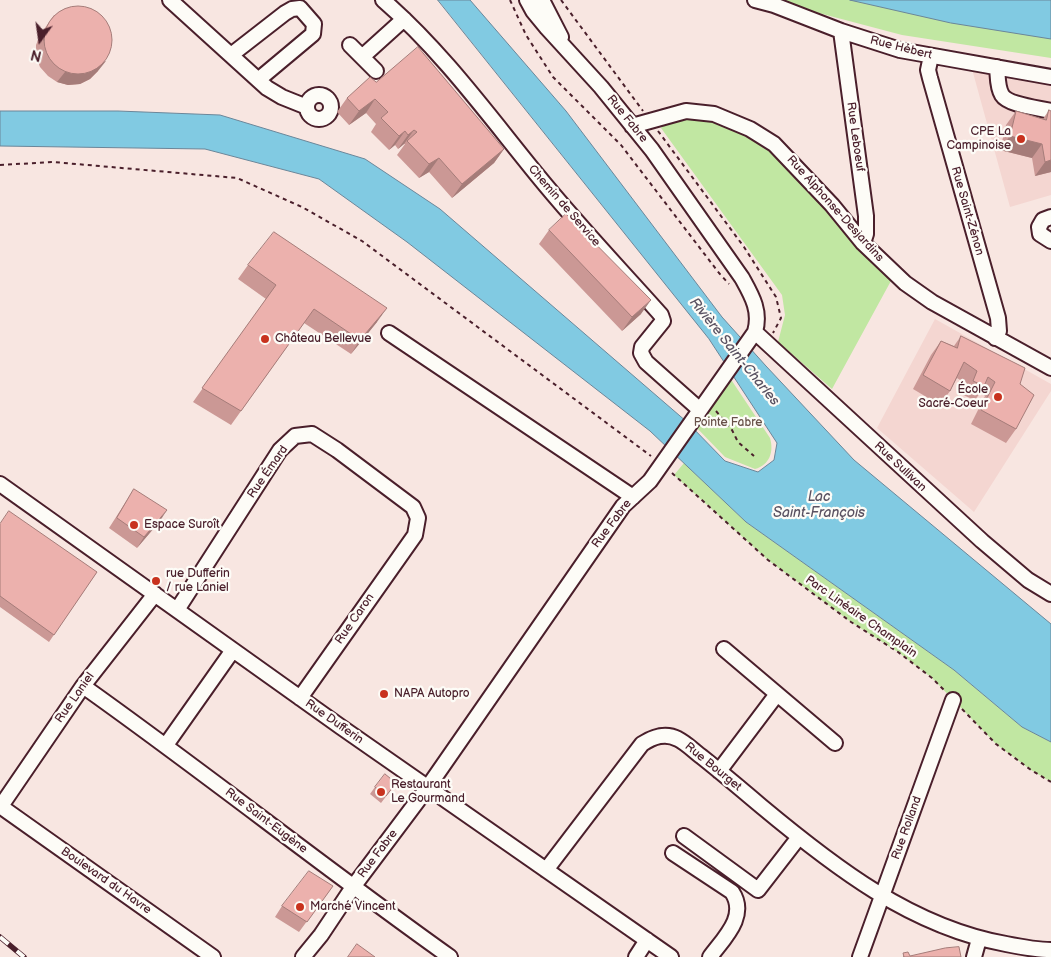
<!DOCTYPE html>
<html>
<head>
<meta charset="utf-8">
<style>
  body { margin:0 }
  #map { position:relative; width:1051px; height:957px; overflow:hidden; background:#f8e6e1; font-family:"Balsamiq Sans",sans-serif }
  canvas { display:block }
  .north { position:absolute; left:15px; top:15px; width:50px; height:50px; -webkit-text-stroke:4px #fdfcf7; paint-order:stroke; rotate:194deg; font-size:14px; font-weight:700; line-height:20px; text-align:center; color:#4a1f2b }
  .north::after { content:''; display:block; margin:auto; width:18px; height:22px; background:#4a1f2b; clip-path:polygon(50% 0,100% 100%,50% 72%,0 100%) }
</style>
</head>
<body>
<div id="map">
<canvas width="1051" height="957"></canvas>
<div class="north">N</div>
</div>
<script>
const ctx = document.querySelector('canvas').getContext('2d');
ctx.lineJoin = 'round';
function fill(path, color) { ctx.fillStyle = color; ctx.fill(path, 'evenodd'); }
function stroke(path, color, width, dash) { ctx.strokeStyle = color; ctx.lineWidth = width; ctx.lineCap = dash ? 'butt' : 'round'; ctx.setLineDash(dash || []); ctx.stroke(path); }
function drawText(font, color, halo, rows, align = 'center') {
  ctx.font = font + ' "Balsamiq Sans",sans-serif'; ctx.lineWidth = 4.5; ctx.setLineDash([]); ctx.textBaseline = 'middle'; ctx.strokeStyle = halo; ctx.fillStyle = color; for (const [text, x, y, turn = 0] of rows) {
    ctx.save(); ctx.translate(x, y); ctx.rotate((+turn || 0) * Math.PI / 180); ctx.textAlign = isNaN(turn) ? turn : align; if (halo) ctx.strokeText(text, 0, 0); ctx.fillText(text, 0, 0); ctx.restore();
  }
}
fill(new Path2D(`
  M972,69L1051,82V195L1010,207Z
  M935,319L1051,384V391L974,512L877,428Z`), '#f4d6d1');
fill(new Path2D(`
  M779,0H1051V58L902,35L796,7Z
  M697,116L726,123L764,144L801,179L892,279L832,389L778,342L785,315L782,295L661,128L671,119Z
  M728,375L770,438C774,451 770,465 755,469L725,457L694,425Z
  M684,463L746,522L954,670L1022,727L1051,742V782L1031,770L996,744L932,678L898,652L851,622L768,560L674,475Z`), '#c1e7a2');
const water = new Path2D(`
  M438,0H470L566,111L722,317L766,366L854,460L1051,624V742L1022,727L954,670L746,522L650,431L407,242L319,179L205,149L0,146V111H118L220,115L365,159L440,209L687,422L725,461L758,472L774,460L777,443L709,339Z
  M850,0H1051V39L951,23Z`);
fill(water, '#81cae2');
stroke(water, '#6b8699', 1);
const minor = new Path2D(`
  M170,0L267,88L282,97L307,107
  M383,0C442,51 489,116 538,176C577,224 620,269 661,315L663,321L642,347L641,353L646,362L700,410
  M542,0L561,37
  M755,0L774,5L841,31L900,50L1051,77
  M841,31L866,216V234L863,243
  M350,45L376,71
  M231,55L285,13L292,9L300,8L314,24L313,34L258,80
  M931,56L928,70L930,78L998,318L999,331L995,338
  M362,57L404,19
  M997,67C998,76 997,87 1002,95C1008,105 1039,108 1051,111
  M307 107a12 12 0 1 1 24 0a12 12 0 1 1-24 0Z
  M632,126L686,111L714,114L750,129L774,144L832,205L863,243L905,283L932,302L1051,368
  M1051,217L1043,220L1039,227L1040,234L1051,241
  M755,332L982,541L1028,580L1051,594
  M389,333L633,497
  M0,484L341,727L671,957
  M177,610L280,450L295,436L312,434L337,450L413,507L418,518L415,535L300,698
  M724,649L835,743
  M83,686C207,774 326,869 450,957
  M166,745L233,650
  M719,771L777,694
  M0,806L213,957
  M1,806L83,686L155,594
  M684,836L758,890L799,837
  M673,853L732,892C748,916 724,938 710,957
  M546,870L642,744C653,737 665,732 678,739C686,743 694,751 702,757C722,773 741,789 761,806C833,866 911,927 1006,944C1021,947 1036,950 1051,950
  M303,957L321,935L353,887L428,787L623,506L650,481L755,332C761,311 752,296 742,278L652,150L601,87L547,28L533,11L527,0
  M636,957L647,940
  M860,957L953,700
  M974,957L979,939`);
stroke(minor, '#4a1f2b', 18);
stroke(new Path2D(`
  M510,0L526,35L553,77L621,145L719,273L729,284
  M561,0L643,111
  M658,131L744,247L776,297L781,318L773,333
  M0,165L53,162L237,178L302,207L362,241L651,456
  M716,411L732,430L738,442L754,456
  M672,473L768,560L851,622L898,652L932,678L945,691
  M962,709L996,744L1031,770L1051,782`), '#4a1f2b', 2, [4, 4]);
stroke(minor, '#fdfcf7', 14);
const rail = new Path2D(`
  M0,937L24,957`);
stroke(rail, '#4a1f2b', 5.5);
stroke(rail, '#fdfcf7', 4, [11]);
fill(new Path2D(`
  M54,15L98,71L90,79L80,84L68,85L57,82L48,76L40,67L36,57V45L40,35Z
  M376,82L504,149L494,163L452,198L429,172L419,178L397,155L405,144H404L398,149L395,145L389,150L371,132L376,124L366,113L349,125L337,112L347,98Z
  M1049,110L1051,172L1035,176L1032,158L1000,150L1006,125L1016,111L1043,119Z
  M549,230L641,314L622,331L539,244Z
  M248,265L377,322L351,354L304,323L231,425L193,402L266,299L238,279Z
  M961,336L1020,384L1016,429L1006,443L971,424L985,396L980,393L975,400L963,395L968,385L957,378L950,391L940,405L913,389L931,355L941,341L954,346Z
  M134,489L160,521L137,548L109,528Z
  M0,524L97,572L49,642L0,607Z
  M375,787L391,790L381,803L370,794Z
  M333,886L299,932L275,917L282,906Z`), '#cb9895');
fill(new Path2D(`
  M106,61L98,71L90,79L80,84L68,85L57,82L65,72Z
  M375,99L366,113L349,125L359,111Z
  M414,130L404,144L398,149L408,135Z
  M405,131L395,145L389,150L399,136Z
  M1010,136L1042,144L1032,158L1000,150Z
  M504,149L494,163L452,198L462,184Z
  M439,158L429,172L419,178L429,164Z
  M1051,160V172L1035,176L1045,162Z
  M651,300L641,314L622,331L632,317Z
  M387,308L377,322L351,354L360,340Z
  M167,510L160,521L137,548L144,537Z`), '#a57c79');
const building = new Path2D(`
  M44 40a34 34 0 1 1 68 0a34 34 0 1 1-68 0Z
  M418,47L504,149L462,184L439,158L429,164L407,141L417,132L414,130L408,135L405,131L399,136L381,118L388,112L375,99L359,111L347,98L370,77L376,82Z
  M1049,110L1051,111V160L1045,162L1042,144L1010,136L1016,111L1046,120Z
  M566,214L651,300L632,317L549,230Z
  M274,232L387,308L360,340L314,309L241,411L202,388L276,285L248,265Z
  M961,336L1025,368L1020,384L1034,395L1016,429L981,410L995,382L988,377L984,386L973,381L977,371L964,362L950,391L923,375L941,341L957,348Z
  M134,489L167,510L144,537L117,518Z
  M9,511L97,572L54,635L0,596V524Z
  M385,774L396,783L386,796L375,787Z
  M309,871L333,886L307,922L282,906Z
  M357,944L375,957H348Z
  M959,947L961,957H903H904L903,953L908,952L910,956L945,948Z`);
fill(building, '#ecb1ad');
stroke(building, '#a57c79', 1);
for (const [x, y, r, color] of [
  [1021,139,5,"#c8321e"],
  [265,339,5,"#c8321e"],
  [998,397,5,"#c8321e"],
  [134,525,5,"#c8321e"],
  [156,581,5,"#c8321e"],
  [384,694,5,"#c8321e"],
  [381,792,5,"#c8321e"],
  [300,907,5,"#c8321e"]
]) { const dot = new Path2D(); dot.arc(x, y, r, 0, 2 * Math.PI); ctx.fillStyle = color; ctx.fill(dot); stroke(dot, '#fdfcf7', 2); }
drawText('12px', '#4a1f2b', '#fdfcf7', [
  ["Rue Hébert",901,48,14],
  ["Rue Fabre",627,119,51],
  ["Rue Leboeuf",855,137,82],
  ["Chemin de Service",564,206,49],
  ["Rue Alphonse-Desjardins",835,209,48],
  ["Rue Saint-Zénon",967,211,74],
  ["Rue Sullivan",900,467,43],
  ["Rue Émard",268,472,-55],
  ["Rue Fabre",612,524,-53],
  ["Parc Linéaire Champlain",861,617,35],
  ["Rue Caron",355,619,-55],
  ["Rue Laniel",75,698,-55],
  ["Rue Dufferin",334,722,35],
  ["Rue Bourget",713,767,39],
  ["Rue Saint-Eugène",266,821,37],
  ["Rue Rolland",907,828,-70],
  ["Rue Fabre",378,854,-53],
  ["Boulevard du Havre",106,881,35]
]);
drawText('12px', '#4a1f2b', '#fdfcf7', [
  ["CPE La",1011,132,"right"],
  ["Campinoise",1011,146,"right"],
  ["Château Bellevue",275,339],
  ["École",988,390,"right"],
  ["Sacré-Coeur",988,404,"right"],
  ["Espace Suroît",144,525],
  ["rue Dufferin",166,574],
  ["/ rue Laniel",166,588],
  ["NAPA Autopro",394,694],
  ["Restaurant",391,785],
  ["Le Gourmand",391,799],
  ["Marché Vincent",310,907]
], 'left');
drawText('12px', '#685149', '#fdfcf7', [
  ["Pointe Fabre",728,423]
]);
drawText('italic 14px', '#5a5262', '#fdfcf7', [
  ["Rivière Saint-Charles",734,352,51],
  ["Lac",819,497],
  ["Saint-François",819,513]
]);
</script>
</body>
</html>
